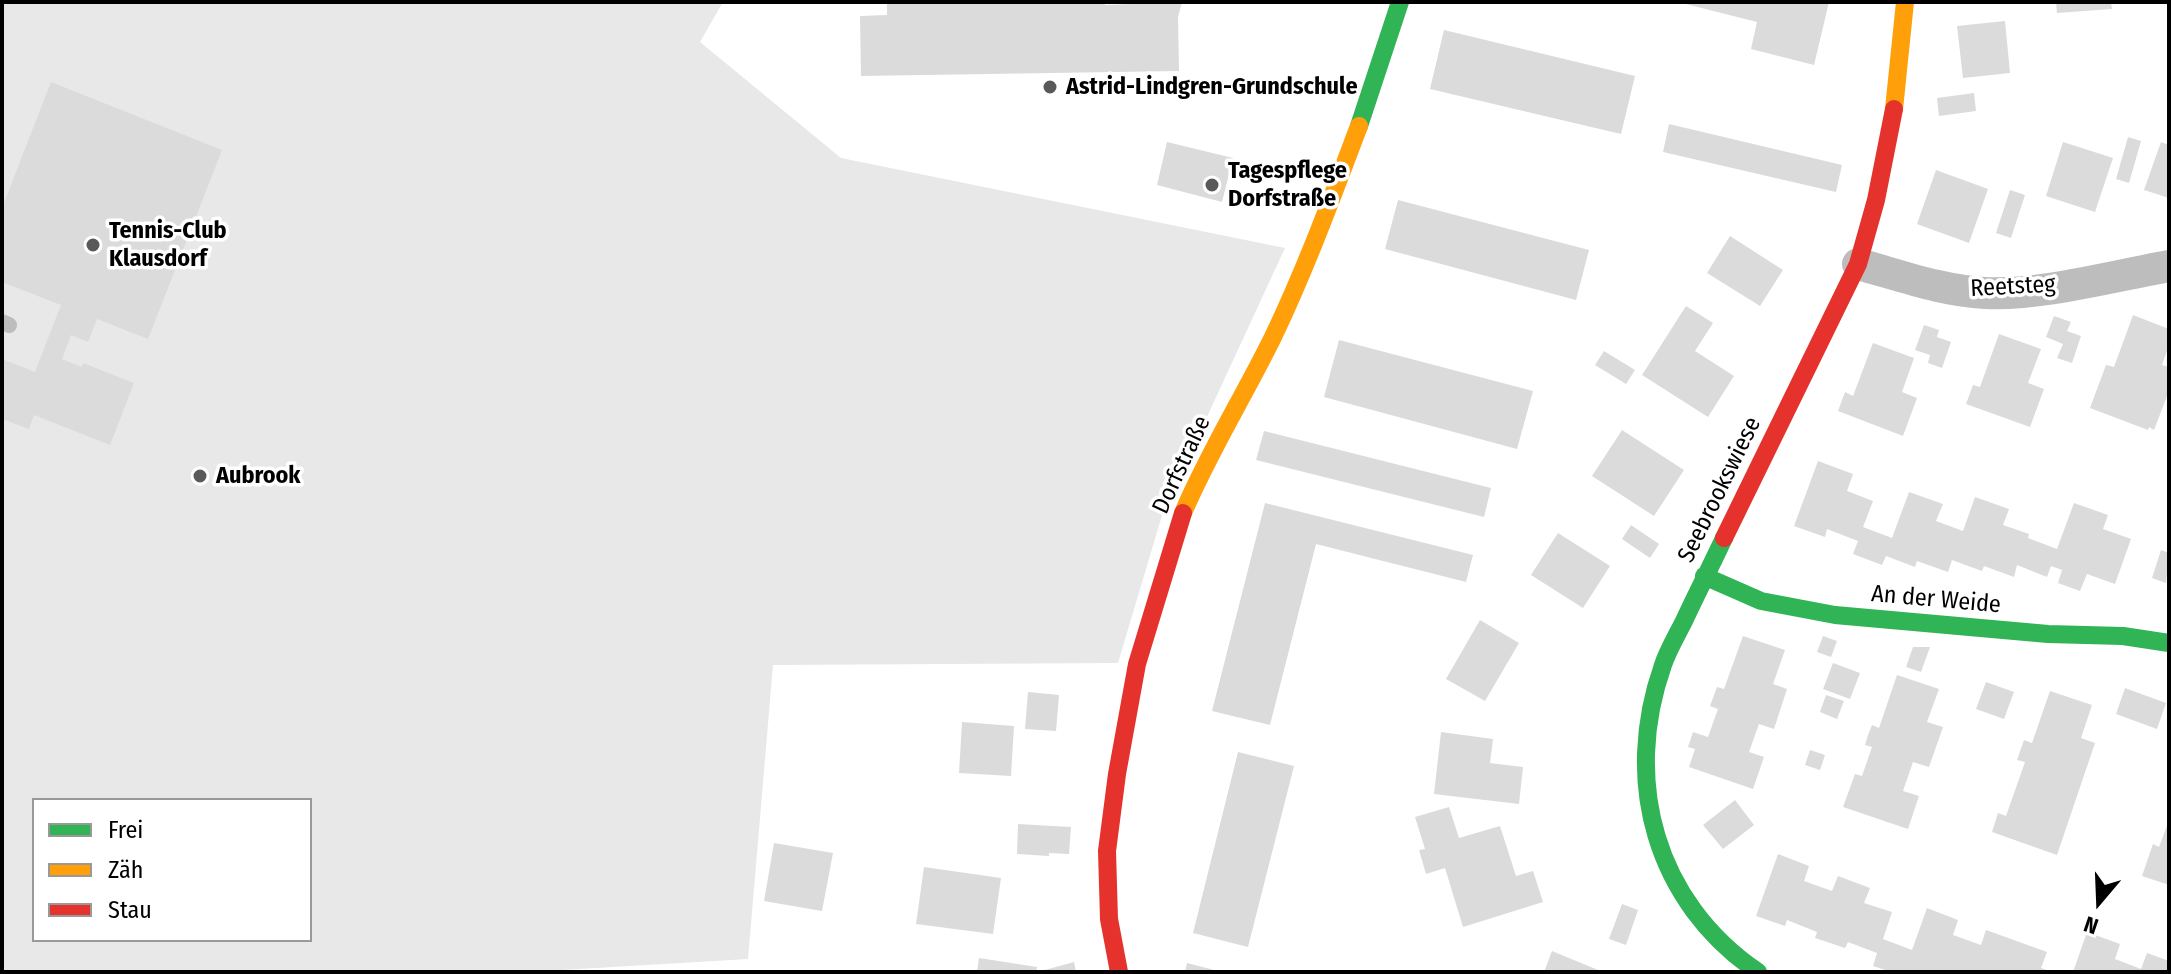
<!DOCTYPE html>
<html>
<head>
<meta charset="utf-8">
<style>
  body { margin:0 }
  #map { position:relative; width:2171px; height:974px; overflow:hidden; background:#fff; font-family:"Fira Sans Condensed",sans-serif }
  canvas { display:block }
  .frame { position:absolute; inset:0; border:4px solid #000; pointer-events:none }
  .legend { position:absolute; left:32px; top:798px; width:280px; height:144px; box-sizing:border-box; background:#fff; border:2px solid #999; margin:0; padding:10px 14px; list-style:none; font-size:24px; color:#000 }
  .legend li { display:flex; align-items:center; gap:16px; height:40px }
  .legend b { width:40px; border:2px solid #999 }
  .north { position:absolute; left:2059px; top:862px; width:80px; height:80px; -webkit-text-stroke:6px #fff; paint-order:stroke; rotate:199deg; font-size:22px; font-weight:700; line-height:32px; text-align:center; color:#000 }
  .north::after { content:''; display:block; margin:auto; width:28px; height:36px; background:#000; clip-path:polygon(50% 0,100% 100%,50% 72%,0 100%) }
</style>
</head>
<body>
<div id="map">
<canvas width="2171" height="974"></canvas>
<div class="frame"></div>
<ul class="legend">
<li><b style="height:10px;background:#30b455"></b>Frei</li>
<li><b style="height:10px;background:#ff9f0a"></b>Zäh</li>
<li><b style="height:10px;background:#e5322d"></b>Stau</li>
</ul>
<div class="north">N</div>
</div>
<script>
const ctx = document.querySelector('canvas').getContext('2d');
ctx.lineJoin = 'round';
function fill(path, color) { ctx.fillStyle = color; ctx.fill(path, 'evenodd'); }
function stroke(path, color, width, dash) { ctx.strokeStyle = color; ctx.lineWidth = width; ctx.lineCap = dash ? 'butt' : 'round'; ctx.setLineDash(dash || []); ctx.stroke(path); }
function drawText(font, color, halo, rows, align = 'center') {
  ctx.font = font + ' "Fira Sans Condensed",sans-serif'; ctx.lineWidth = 7; ctx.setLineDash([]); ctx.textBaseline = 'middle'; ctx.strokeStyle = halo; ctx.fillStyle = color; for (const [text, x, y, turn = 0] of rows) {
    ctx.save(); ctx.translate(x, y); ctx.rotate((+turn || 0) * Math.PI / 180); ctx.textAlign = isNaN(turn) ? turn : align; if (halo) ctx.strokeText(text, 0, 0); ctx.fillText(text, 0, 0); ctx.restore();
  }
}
fill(new Path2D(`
  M2,2H723L700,42L841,158L1285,248L1163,512L1118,663L773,665L748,959L528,972H2ZM34,800H310V940H34Z`), '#e8e8e8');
fill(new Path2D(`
  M887,2H1105V5L1182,2L1178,17L1179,71L861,76L860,16L887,15Z
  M1678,2H1829L1814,65L1751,49L1757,22Z
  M2056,2H2111L2112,9L2057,13Z
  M2005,21L2010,73L1963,78L1957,26Z
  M1444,30L1635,76L1621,134L1430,89Z
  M51,82L222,150L148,339L97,319L88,342L71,335L62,359L82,367L83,363L134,383L110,445L34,415L29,429L2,419V359L35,372L61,305L2,282V208Z
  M1974,93L1976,111L1939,116L1937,98Z
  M1669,124L1842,165L1836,192L1663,152Z
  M2128,137L2141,141L2129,183L2116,179Z
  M1167,142L1233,158L1222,202L1157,185Z
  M2063,142L2113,158L2095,212L2046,196Z
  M2161,142L2169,145V198L2144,190Z
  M1936,170L1988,189L1969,243L1917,224Z
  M2010,190L2025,195L2011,238L1996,233Z
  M1398,200L1589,250L1576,300L1385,249Z
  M1730,236L1783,270L1760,306L1707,273Z
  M1686,306L1713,323L1695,351L1734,376L1708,417L1642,375Z
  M2133,315L2169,329V345L2162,365L2169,367V391L2154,430L2149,427L2148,430L2090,408L2106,365L2114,367Z
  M2054,316L2071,322L2067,331L2081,336L2072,363L2057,358L2063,344L2046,337Z
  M1924,325L1939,330L1937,337L1951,342L1942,368L1928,363L1930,355L1915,350Z
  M1999,334L2041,349L2028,383L2044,389L2030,427L1966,404L1973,385L1980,387Z
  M1339,340L1533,391L1517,449L1324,397Z
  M1873,343L1914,358L1902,392L1917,398L1903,436L1838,411L1845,392L1853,396Z
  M1604,351L1635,370L1626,384L1595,365Z
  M1622,430L1684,470L1654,516L1592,476Z
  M1264,431L1491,488L1484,517L1256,460Z
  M1818,461L1853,474L1847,491L1873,501L1863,527L1892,538L1909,492L1943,504L1936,521L1963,531L1975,497L2009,509L2003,525L2029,534L2028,538L2057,549L2074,503L2108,515L2103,529L2131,539L2115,584L2087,574L2080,591L2058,583L2062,570L2051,566L2047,577L2017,565L2014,577L1984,566L1982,571L1952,560L1948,572L1917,561L1915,567L1886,556L1882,565L1853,554L1858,541L1827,529L1825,537L1794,526Z
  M1265,503L1473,555L1466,582L1316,544L1270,725L1212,711Z
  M1631,525L1659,544L1650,558L1622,539Z
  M1558,533L1610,566L1583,608L1531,575Z
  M2161,550L2169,553L2166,583L2152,578Z
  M1480,620L1519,643L1485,701L1446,679Z
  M1743,636L1785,650L1773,684L1787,689L1774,729L1759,724L1749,752L1764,757L1753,789L1689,767L1695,749L1688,747L1693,732L1708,737L1718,709L1710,706L1717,687L1724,689Z
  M1823,636L1837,641L1831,657L1817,652Z
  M1913,647H1930L1921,672L1906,667Z
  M1833,663L1860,673L1850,699L1823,689Z
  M1897,675L1939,689L1927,722L1943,727L1929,767L1913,762L1903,791L1919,796L1908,829L1843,807L1855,774L1862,776L1872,747L1865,745L1868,735L1872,725L1879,728Z
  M1986,682L2014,692L2004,719L1976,709Z
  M2125,688L2166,703L2157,729L2116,714Z
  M2050,691L2092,705L2081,738L2095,743L2057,855L1992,832L1998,813L2006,816L2025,762L2017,760L2024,740L2032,743Z
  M1028,692L1059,695L1056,731L1025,729Z
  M1826,695L1844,701L1837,719L1820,712Z
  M962,722L1014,726L1011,776L959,773Z
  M1441,732L1493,739L1490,763L1523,767L1519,804L1434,794Z
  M1810,750L1825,755L1820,770L1805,765Z
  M1238,752L1294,766L1248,947L1193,933Z
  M1735,800L1754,825L1723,849L1703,825Z
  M1449,807L1459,838L1500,826L1516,876L1533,871L1543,902L1463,927L1445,868L1426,874L1419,850L1425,849L1415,817Z
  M2169,820V885L2142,876L2153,844L2159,847Z
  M1018,824L1071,827L1069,854L1049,853V856L1017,854Z
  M774,843L833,853L822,911L764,901Z
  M1778,854L1809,866L1804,881L1832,891L1838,876L1870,888L1864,903L1892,912L1883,939L1912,950L1927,908L1958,920L1953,935L1981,945L1986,930L2047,952L2041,968L2052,972H1891L1873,966L1877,953L1848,942L1845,948L1815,938L1817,932L1787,920L1785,926L1756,916Z
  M924,867L1001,878L993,934L916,924Z
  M1622,904L1638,910L1626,945L1609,939Z
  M2087,932L2120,944L2115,959L2141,969L2147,953L2169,961V972H2073Z
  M1552,951L1603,972H1544Z
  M979,958L1037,967L1036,972H977Z
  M1074,962L1076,972H1041V971Z
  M1187,963L1218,971V972H1185Z`), '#dbdbdb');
stroke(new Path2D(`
  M2,322L9,325`), '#bdbdbd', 16);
stroke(new Path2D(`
  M1858,264C1899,275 1942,291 1985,293C2039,296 2114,276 2169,266`), '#bdbdbd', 32);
stroke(new Path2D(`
  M1359,126L1400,2
  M1724,538C1711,566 1697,593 1684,621C1677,635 1668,650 1663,665C1622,781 1655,902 1758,972
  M1704,576L1761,601L1835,615L2048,634L2123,636L2169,643`), '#30b455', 18);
stroke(new Path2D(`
  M1894,109L1905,2
  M1183,513C1209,452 1244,396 1273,337C1306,268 1332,197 1359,126`), '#ff9f0a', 18);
stroke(new Path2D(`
  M1724,538L1858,264L1876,200L1894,109
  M1119,972L1109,919L1107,851L1117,774L1137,664L1183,513`), '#e5322d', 18);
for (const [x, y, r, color] of [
  [1050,87,8,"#595959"],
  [1212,185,8,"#595959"],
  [93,245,8,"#595959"],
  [200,476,8,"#595959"]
]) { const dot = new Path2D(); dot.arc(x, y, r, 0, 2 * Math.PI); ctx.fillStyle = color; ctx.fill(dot); stroke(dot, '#fff', 3); }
drawText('bold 24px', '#000', '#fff', [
  ["Astrid-Lindgren-Grundschule",1066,87],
  ["Tagespflege",1228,171],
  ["Dorfstraße",1228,199],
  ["Tennis-Club",109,231],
  ["Klausdorf",109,259],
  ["Aubrook",216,476]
], 'left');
drawText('24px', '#000', '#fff', [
  ["Reetsteg",2013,287,-3],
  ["Dorfstraße",1182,465,-65],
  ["Seebrookswiese",1720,490,-64],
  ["An der Weide",1936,600,5]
]);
</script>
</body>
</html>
